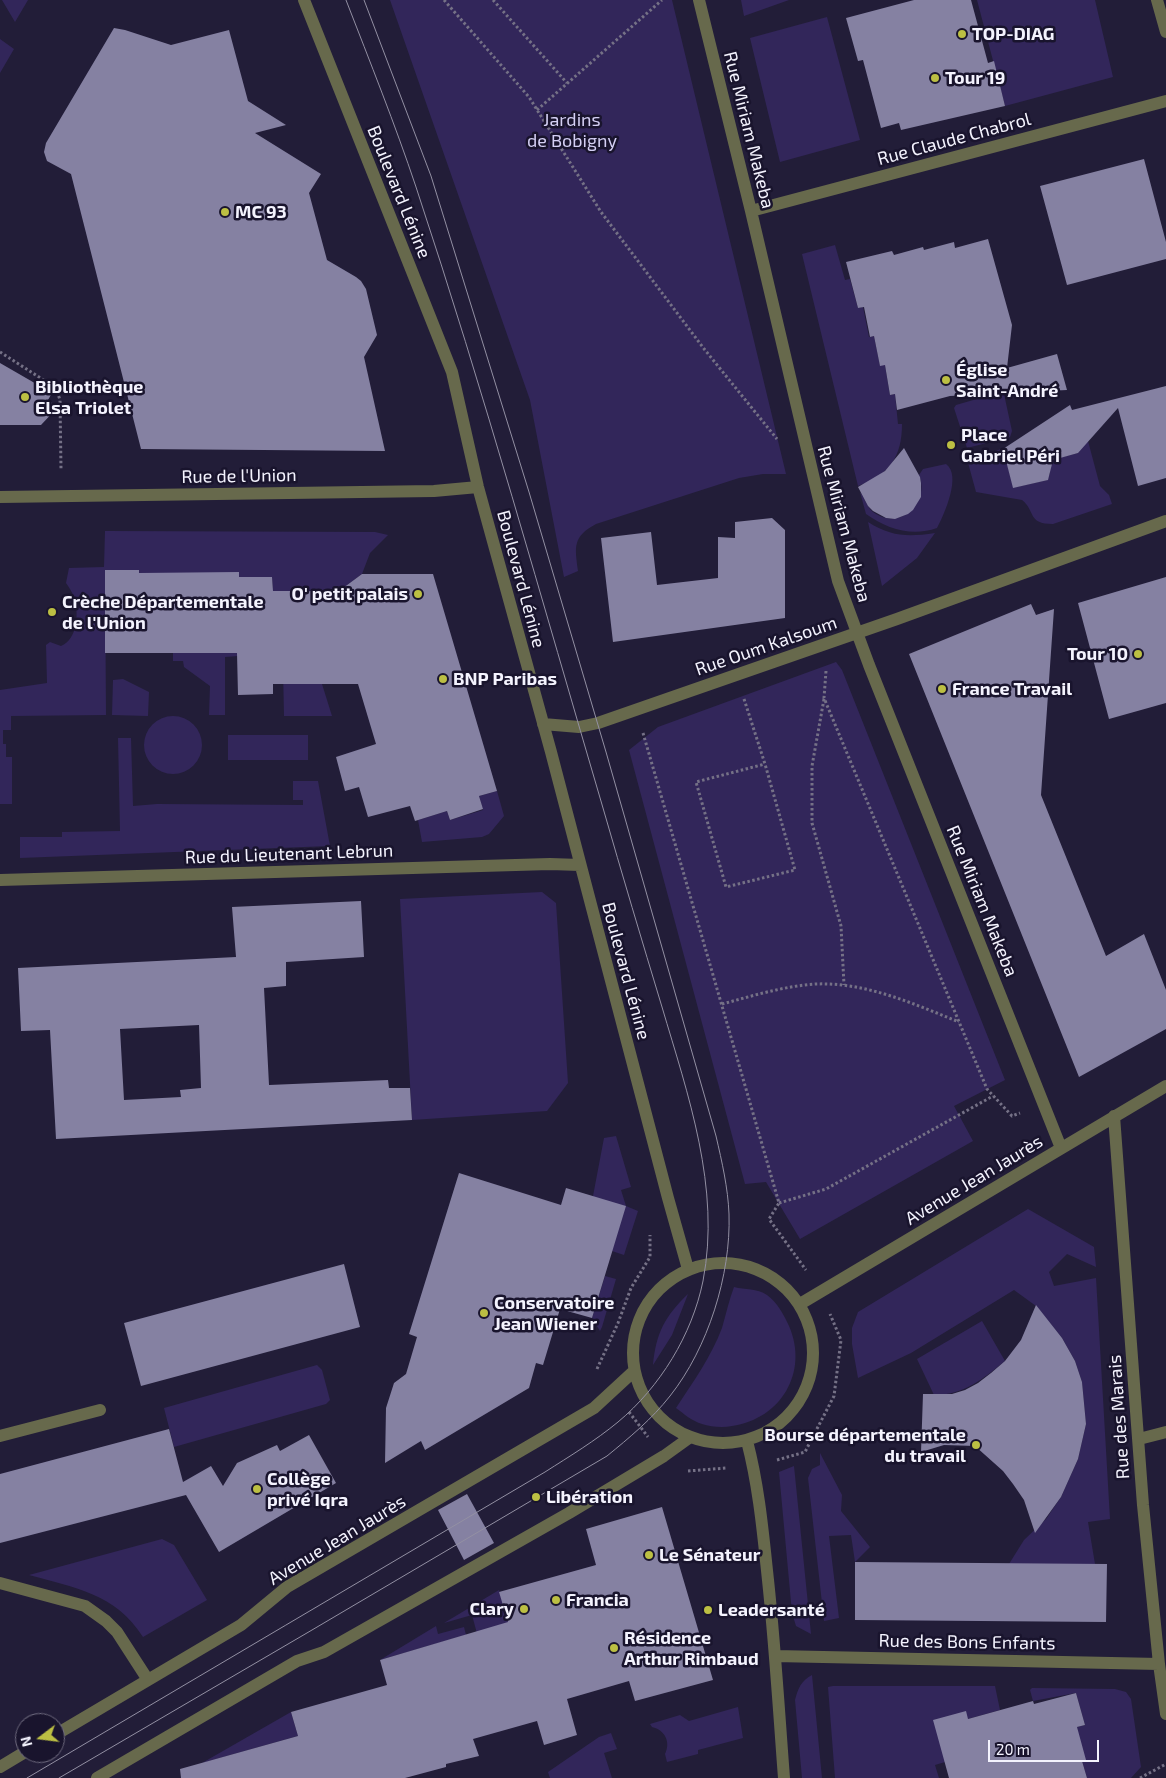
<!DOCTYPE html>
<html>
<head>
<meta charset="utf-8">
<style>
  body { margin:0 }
  #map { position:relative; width:1166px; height:1778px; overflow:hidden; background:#221d38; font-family:"Exo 2",sans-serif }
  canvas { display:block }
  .north { position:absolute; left:15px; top:1713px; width:50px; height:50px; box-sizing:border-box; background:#19142d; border:1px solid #716d81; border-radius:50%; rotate:255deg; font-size:14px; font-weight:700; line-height:20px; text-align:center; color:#f4f3fe }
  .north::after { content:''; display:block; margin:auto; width:18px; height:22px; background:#bcbf43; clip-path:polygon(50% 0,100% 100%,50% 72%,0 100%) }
  .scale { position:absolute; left:988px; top:1740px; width:111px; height:22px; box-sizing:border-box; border:2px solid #f4f3fe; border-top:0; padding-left:6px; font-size:15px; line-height:18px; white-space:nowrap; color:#f4f3fe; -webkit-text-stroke:4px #19142d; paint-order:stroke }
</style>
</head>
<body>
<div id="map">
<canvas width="1166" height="1778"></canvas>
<div class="north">N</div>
<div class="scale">20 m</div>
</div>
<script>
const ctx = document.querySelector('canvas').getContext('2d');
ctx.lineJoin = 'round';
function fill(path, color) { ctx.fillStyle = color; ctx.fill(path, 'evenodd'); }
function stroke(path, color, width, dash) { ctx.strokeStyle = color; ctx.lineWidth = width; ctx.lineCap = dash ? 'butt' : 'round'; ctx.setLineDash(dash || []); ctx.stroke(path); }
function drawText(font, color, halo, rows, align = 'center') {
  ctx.font = font + ' "Exo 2",sans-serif'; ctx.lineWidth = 5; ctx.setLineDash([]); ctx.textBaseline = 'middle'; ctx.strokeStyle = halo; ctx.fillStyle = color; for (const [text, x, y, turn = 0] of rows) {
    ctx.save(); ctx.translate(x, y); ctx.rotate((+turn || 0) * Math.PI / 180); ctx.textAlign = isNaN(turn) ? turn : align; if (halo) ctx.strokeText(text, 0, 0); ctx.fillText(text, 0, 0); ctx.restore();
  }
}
fill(new Path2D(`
  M2,0H28L15,22Z
  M390,0H672L786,474H763L739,478L596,524C572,537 575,547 578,571L564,577L530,400Z
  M741,0H789L744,16Z
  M977,0H1095L1113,77L1005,106Z
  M827,17L860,140L780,162L750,38Z
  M0,39L14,49L0,73Z
  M835,245L845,280L850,279L858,308L863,307L869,337L874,336L880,365H885L890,395L895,394L898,424H902C902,456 890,475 858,486L802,254Z
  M1001,392L1004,394L1012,431L1010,437L967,448L954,408L956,405Z
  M1084,426L1100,486L1109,495L1112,504L1053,524C1027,524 1036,511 1022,500L976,492L967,459L1005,448L1004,451L1013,486L1016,487L1047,480L1050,473L1047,466L1050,460L1078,453Z
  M946,464C962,475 944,515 937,528C912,537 887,529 866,514L860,492C866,499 867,509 876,514C902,530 930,501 919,475L923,469Z
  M868,522C892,537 908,537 935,533L917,558L882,586Z
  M105,531L375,532L388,535L370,553L362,574L339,591H273L272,578L239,577V573L139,579V570L105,571L106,715L11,716V730H3V744H6V757H12V804H0V690L47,683L46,645L50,642L61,646C78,639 79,612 74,597C72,592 69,587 66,583L69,568L104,567Z
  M237,641L238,656L225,657V715H209L210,686L184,667L183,661H173V653H206Z
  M836,662L842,670L1005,1080L954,1106L973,1141L800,1239L766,1182L745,1184L629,750L658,727Z
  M283,668L322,684L332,716H284Z
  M123,679L149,692L148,716L112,715L113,680Z
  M144 745a29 29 0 1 1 58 0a29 29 0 1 1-58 0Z
  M228,735H308V760H228Z
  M118,738H131L133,806L157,804L303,805V800H293V781H318L330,846L20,858V837H62V832L120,831Z
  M497,791L504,816L489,834L482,837L422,842L418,820L447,811L450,820L483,810L479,796Z
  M542,892L556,903L568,1083L547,1111L412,1120L400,899Z
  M616,1136L631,1187L621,1190L626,1206L638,1211L624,1255L612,1251L593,1196L604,1138Z
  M1028,1209L1094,1247L1096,1267L1067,1254L1049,1272L1054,1286L1096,1278L1110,1519L1088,1522L1095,1564H1009L1024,1540L1046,1519L1061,1497L1078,1459L1086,1424L1082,1382L1075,1361L1062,1338L1036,1306L1014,1290L911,1353L858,1378L852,1344V1328L858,1312Z
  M605,1276L616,1279L602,1327L600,1331L592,1318Z
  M734,1287C745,1290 757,1288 767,1295C777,1302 784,1315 789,1326C809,1372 781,1419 732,1426C723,1428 711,1427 702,1424C692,1421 684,1414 676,1408C693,1382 711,1357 722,1328C726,1314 729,1300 734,1287Z
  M688,1294L672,1335L653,1365C656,1333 665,1316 688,1294Z
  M982,1321L1005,1361C983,1379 964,1395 934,1395L917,1359Z
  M317,1365L322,1370L330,1400L326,1404L174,1447L164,1408Z
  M820,1453L842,1495L841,1511L870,1547L855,1562L851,1535L829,1536L839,1618L824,1621L808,1478L812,1469L820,1465Z
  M794,1466L811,1634L796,1626L792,1613L779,1472Z
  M162,1539L174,1545L207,1600L143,1637C115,1593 75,1588 29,1575Z
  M499,1590L514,1643L482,1652L472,1615L444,1623Z
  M436,1626L438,1634L464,1627L466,1635L380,1660Z
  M812,1675L822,1778H802L795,1700C798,1688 801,1681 812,1675Z
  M833,1686H995L1000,1710L968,1719L945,1762L935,1765L939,1778H835L828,1687Z
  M1032,1688L1115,1689L1126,1692L1131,1699L1141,1767L1131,1778H1087L1082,1761L1077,1727L1085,1725L1076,1693L1033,1701L1030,1690Z
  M738,1707L743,1738L698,1750V1754L667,1762L665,1754C671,1742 665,1730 652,1727L650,1724L680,1715L689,1721Z
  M291,1712L298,1736L202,1763Z
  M611,1733L617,1749L604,1753L612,1778H550L548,1772L599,1737Z`), '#32265a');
fill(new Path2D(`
  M914,0H971L988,63L994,61L1005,106L901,130L899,123L881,128L863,60L858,61L846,18Z
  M114,28L125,30L171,45L229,30L248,101L286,125L255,133L321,174L309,193L327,260L356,277L361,281L366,289L377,335L364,357L385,451L141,449L71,174L47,161L44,152L46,143Z
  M1144,159L1166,242V259L1067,285L1040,186Z
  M988,239L1012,325L1007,368L1057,354L1067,390L950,396L897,410L895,394L890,395L885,365L880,366L874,336L870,337L864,307L858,308L846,262L892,251L894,255L923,247L924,250L954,242L955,248Z
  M0,363L52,393L48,400L58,407L41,425H0Z
  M1166,386V478L1138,486L1118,408L1078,453L1053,460L1048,480L1013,488L1003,449L1070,405L1072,410Z
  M904,448L920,477L921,483V497L913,510L908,514L895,519L886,518L873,511L868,506L858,487L885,471Z
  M772,518L785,530V618L613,642L601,538L651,532L657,585L718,578V537L735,538V522Z
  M105,570H139V573L239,572V577H272L273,591H339L362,574H433L497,791L479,796L483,809L450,820L447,811L415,821L410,806L368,817L359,787L345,791L336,757L376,744L358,684H273V694L238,695L237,653H105Z
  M1166,577V703L1109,719L1078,603Z
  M1031,604L1036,615L1054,609L1041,795L1106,956L1144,934L1166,990V1029L1079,1077L909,654Z
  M361,901L364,957L286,962V986L264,988L269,1085L388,1080L389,1088H410L412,1120L56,1139L50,1030L21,1031L18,968L236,957L232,907ZM199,1025L201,1088L180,1090L181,1097L124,1100L120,1029Z
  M459,1173L561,1205L566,1188L626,1206L592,1318L560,1309L543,1365L536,1363L529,1388L425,1450L421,1441L385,1463L386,1408L394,1383L406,1374L417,1337L409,1334Z
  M344,1264L360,1327L141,1386L124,1323Z
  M1036,1305L1062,1338L1075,1361L1082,1382L1086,1424L1078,1459L1061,1497L1035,1533L1024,1500L1013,1484L1003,1471L975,1446L944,1445L921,1452L923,1394H952L965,1390L978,1383L991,1373L1005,1361L1021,1340Z
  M169,1429L183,1482L211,1466L223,1486L237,1463L277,1445L280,1451L309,1435L336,1483L219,1552L186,1495L0,1543V1474Z
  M467,1494L494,1543L464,1560L438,1510Z
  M662,1507L713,1680L635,1701L629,1681L567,1699L577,1735L544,1745L537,1721L473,1739L479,1756L446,1764V1767L405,1778H181L180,1769L298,1736L291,1712L387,1685L380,1660L508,1622L499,1592L596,1565L586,1529Z
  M855,1562L1107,1564L1106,1622L855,1620Z
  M1076,1693L1085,1725L1077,1727L1086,1760L1082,1761L1087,1778H949L933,1720L966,1711L968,1719L1033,1701L1034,1704Z`), '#8581a2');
stroke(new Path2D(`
  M444,0L529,97L601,212L705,350L777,439
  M493,0L567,83
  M537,110L662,0
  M0,352L56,388L60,400L61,470
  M826,671L824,698L987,1089L1012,1116L1020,1113
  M744,699L765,764L795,870L726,887L696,782L765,764
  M824,699L812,766V823L841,926L844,985
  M643,733L779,1203L769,1219L806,1270
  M722,1004C752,996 784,986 816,984C866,982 914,1004 959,1022
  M779,1203L826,1189L993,1096
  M597,1369L618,1323L631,1288L650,1257V1235
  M629,1412L648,1437
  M777,1460L805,1452L834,1396L841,1340L830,1314
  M688,1471L726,1468
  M1140,1778L1166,1764`), '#757186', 3, [2.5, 2.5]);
stroke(new Path2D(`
  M304,0L452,372L478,487L551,752L668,1198L688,1269
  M699,0L751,211L838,581L869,665L1061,1148
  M1157,0L1166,32
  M751,211L1166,101
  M0,497L434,491L478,487
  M543,724L579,727L598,723L897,619L1166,521
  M0,880L550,864L580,865
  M1114,1116L1143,1505L1159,1664L1166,1714
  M633 1353a90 90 0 1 1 180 0a90 90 0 1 1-180 0Z
  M800,1304L1166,1086
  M0,1436L100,1410
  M1139,1439L1166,1432
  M747,1441C759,1487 763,1533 768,1580C775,1646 779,1712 784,1778
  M0,1583L85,1606L106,1621L117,1632L148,1680
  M775,1656L1159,1664
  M55,1735L241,1625L287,1587L594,1408L633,1372
  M0,1767L25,1752
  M97,1778L297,1661L324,1652L569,1513L664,1456L689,1438`), '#67694c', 12);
stroke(new Path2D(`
  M27,1778L545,1472C570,1456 595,1441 618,1422C660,1387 692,1335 703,1281C721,1188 688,1095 662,1007C642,941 622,874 603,808C542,601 484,392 416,187C395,124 370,62 346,0
  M59,1778L312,1630L607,1456C629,1438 652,1419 670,1396C708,1348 731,1275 729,1214C728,1188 722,1162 716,1136L606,752L529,492L431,176L364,0`), '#9390a3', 1);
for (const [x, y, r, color] of [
  [962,34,5,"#bcbf43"],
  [935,78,5,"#bcbf43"],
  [225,212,5,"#bcbf43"],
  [946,380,5,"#bcbf43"],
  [25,397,5,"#bcbf43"],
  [951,445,5,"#bcbf43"],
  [418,594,5,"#bcbf43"],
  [52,612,5,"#bcbf43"],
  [1138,654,5,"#bcbf43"],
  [443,679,5,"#bcbf43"],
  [942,689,5,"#bcbf43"],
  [484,1313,5,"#bcbf43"],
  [976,1445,5,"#bcbf43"],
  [257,1489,5,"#bcbf43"],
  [536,1497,5,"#bcbf43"],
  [649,1555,5,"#bcbf43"],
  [556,1600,5,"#bcbf43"],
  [524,1609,5,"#bcbf43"],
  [708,1610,5,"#bcbf43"],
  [614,1648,5,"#bcbf43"]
]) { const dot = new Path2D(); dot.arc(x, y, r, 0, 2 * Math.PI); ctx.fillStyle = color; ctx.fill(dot); stroke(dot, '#19142d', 2); }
drawText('bold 18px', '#f4f3fe', '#19142d', [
  ["TOP-DIAG",972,34],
  ["Tour 19",945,78],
  ["MC 93",235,212],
  ["Église",956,370],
  ["Saint-André",956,391],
  ["Bibliothèque",35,387],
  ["Elsa Triolet",35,408],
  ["Place",961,435],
  ["Gabriel Péri",961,456],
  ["O' petit palais",408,594,"right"],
  ["Crèche Départementale",62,602],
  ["de l'Union",62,623],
  ["Tour 10",1128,654,"right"],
  ["BNP Paribas",453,679],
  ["France Travail",952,689],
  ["Conservatoire",494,1303],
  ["Jean Wiener",494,1324],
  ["Bourse départementale",966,1435,"right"],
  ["du travail",966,1456,"right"],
  ["Collège",267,1479],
  ["privé Iqra",267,1500],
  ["Libération",546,1497],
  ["Le Sénateur",659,1555],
  ["Francia",566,1600],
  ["Clary",514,1609,"right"],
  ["Leadersanté",718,1610],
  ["Résidence",624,1638],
  ["Arthur Rimbaud",624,1659]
], 'left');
drawText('18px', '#d5d0f5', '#19142d', [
  ["Jardins",572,120],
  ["de Bobigny",572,141]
]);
drawText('18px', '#f4f3fe', '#19142d', [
  ["Rue Miriam Makeba",749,130,76],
  ["Rue Claude Chabrol",954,139,-15],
  ["Boulevard Lénine",399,192,68],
  ["Rue de l'Union",239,476,-1],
  ["Rue Miriam Makeba",844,524,75],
  ["Boulevard Lénine",521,579,75],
  ["Rue Oum Kalsoum",766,646,-19],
  ["Rue du Lieutenant Lebrun",289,854,-2],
  ["Rue Miriam Makeba",982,901,68],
  ["Boulevard Lénine",626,971,75],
  ["Avenue Jean Jaurès",974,1180,-31],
  ["Rue des Marais",1119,1417,-94],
  ["Avenue Jean Jaurès",337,1540,-31],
  ["Rue des Bons Enfants",967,1642,1]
]);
</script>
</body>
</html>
